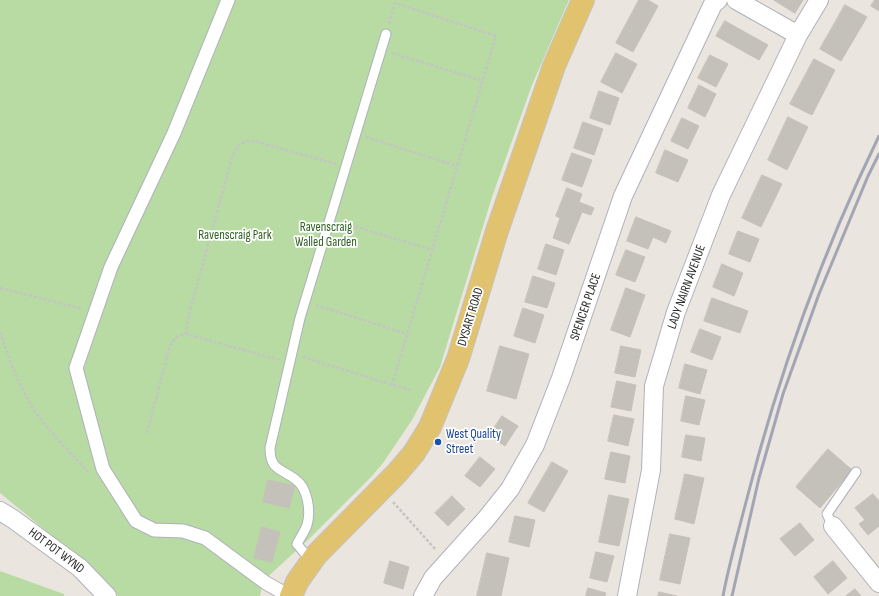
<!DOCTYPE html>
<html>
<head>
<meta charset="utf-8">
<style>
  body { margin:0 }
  canvas { display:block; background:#ebe5df }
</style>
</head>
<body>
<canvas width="879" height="596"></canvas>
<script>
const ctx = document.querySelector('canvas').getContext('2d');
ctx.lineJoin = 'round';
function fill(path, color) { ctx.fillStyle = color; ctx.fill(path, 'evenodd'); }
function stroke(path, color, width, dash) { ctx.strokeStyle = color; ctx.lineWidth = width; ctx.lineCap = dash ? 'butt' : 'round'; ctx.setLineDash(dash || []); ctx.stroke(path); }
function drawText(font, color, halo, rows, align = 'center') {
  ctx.font = font + ' "Sofia Sans Condensed",sans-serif'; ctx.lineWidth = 3.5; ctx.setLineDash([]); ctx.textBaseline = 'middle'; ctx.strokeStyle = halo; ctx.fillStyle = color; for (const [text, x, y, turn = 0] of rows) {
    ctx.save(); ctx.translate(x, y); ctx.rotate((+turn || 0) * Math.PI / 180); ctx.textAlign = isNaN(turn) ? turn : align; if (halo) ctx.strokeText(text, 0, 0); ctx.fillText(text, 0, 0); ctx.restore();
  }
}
fill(new Path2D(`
  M0,0H569L532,85L492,197L440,367L412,420L383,463L372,476L308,540L263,581L260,596H118L73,553L0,493Z
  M0,571L64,594V596H0Z`), '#b7dba2');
const building = new Path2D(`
  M639,0H648L658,6L633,52L616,43Z
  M774,0H803L795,13Z
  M875,0H879V11L871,6Z
  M845,5L867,17L841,61L820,49Z
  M725,21L768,45L759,60L716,36Z
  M616,53L637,64L622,93L601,82Z
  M710,55L728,64L716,87L698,78Z
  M814,59L835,70L812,115L790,104Z
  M699,85L716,94L705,117L688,108Z
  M599,91L619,98L610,125L590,118Z
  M788,117L808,127L787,170L768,160Z
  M682,118L699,126L688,149L671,141Z
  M583,122L603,129L594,155L574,148Z
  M665,150L688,160L678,182L656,173Z
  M572,153L592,160L582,187L562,180Z
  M762,175L782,184L761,227L742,218Z
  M567,188L582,194L579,202L594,208L591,215L582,212L569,244L553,238L560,218L556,216Z
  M636,217L671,231L666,243L653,237L648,249L627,241Z
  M738,231L759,239L750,262L729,254Z
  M546,244L564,250L556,275L538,269Z
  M626,250L645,257L635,282L616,275Z
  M722,264L743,273L734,296L713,287Z
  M533,276L555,283L547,308L525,302Z
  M626,288L645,295L630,337L611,330Z
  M712,298L748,311L740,333L704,321Z
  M523,308L544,315L535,343L514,336Z
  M700,329L721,337L712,360L691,352Z
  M500,346L529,354L516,399L487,391Z
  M621,346L641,350L635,377L615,373Z
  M685,364L707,370L700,394L679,388Z
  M617,381L636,385L631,411L611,407Z
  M686,396L705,400L699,425L681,421Z
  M614,415L634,419L628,446L608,441Z
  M502,416L518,426L505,446L489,436Z
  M686,435L705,438L701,461L682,457Z
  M828,449L852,470L820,508L796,487Z
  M611,452L630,456L625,483L605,479Z
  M480,457L495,469L480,487L465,476Z
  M552,462L568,471L544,512L528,503Z
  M685,474L704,478L694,524L675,519Z
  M268,480L295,486L289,508L263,502Z
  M873,494L879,501V526L868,535L859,524L865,520L855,508Z
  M609,495L629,499L619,546L599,542Z
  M452,496L465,509L448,526L435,513Z
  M515,516L535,520L529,547L509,542Z
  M800,523L814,540L795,556L780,539Z
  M262,527L280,532L272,562L254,558Z
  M670,534L690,538L680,584L660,580Z
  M596,552L614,556L607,582L590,578Z
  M487,553L509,558L501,596H477Z
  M390,561L409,567L403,589L384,583Z
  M833,561L847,578L828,594L814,577Z
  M588,588L606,593L605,596H586Z
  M855,589L861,596H846Z
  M659,592L677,596H658Z`);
fill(building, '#c4c0ba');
stroke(building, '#c6c1b9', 1);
const service = new Path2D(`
  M833,526L827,514L856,472
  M311,561L297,544C300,538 305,531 307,525C311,511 308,488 295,479C280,468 270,470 270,448L300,318L386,34`);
const pedestrian = new Path2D(`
  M228,0L174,133L111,267L76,368L103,469L136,521L154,530L183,531L205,538L266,583L289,596`);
const minor = new Path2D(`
  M736,0L798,35
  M0,511L13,519L80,568L107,596
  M833,526L879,583
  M423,596L433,578L486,519L510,489L535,445L561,378L623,196L713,4L718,0
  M627,596L651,470L654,386L676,312L721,195L798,35L819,0`);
const primary = new Path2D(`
  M291,596L297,582L316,555L397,473L414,453L430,427L458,359L497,231L554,66L583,0`);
stroke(service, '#afb1ba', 11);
stroke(pedestrian, '#afb1ba', 15);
stroke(minor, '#afb1ba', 20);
stroke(primary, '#c4c4c4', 24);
stroke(new Path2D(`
  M389,24L395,3L496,36L392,385
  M392,53L483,81
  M366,137L457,166
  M341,222L432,250
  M0,288L83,309
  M316,305L407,334
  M0,332C8,356 17,381 30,403C45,429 69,450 89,473
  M186,334L189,314L232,158C237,146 240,141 254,141L336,164
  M303,357L413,391
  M147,433L169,349C172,340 177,335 186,334L280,360
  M393,502L436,550`), '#c4c4c4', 2.5, [3, 2]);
stroke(service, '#fff', 9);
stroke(pedestrian, '#fff', 13);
stroke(minor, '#fff', 18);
stroke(primary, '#e1c26e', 22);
stroke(new Path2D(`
  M723,596C729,564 738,533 746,502C778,376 822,253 879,136
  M732,596L759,478L783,394L819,294L868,176L879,154`), '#a2a5b3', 3);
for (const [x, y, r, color] of [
  [438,442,4,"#1a4fb4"]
]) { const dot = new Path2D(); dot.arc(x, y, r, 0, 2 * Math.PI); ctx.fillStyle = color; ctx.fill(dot); stroke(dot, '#fff', 1.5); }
drawText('13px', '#316023', '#fff', [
  ["Ravenscraig",326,228],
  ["Walled Garden",326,243],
  ["Ravenscraig Park",235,236]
]);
drawText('13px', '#2b2b2b', '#fff', [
  ["LADY NAIRN AVENUE",687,287,-70],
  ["SPENCER PLACE",586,307,-71],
  ["DYSART ROAD",471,317,-73],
  ["HOT POT WYND",56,551,37]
]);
drawText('13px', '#164399', '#fff', [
  ["West Quality",446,435],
  ["Street",446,450]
], 'left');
</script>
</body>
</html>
